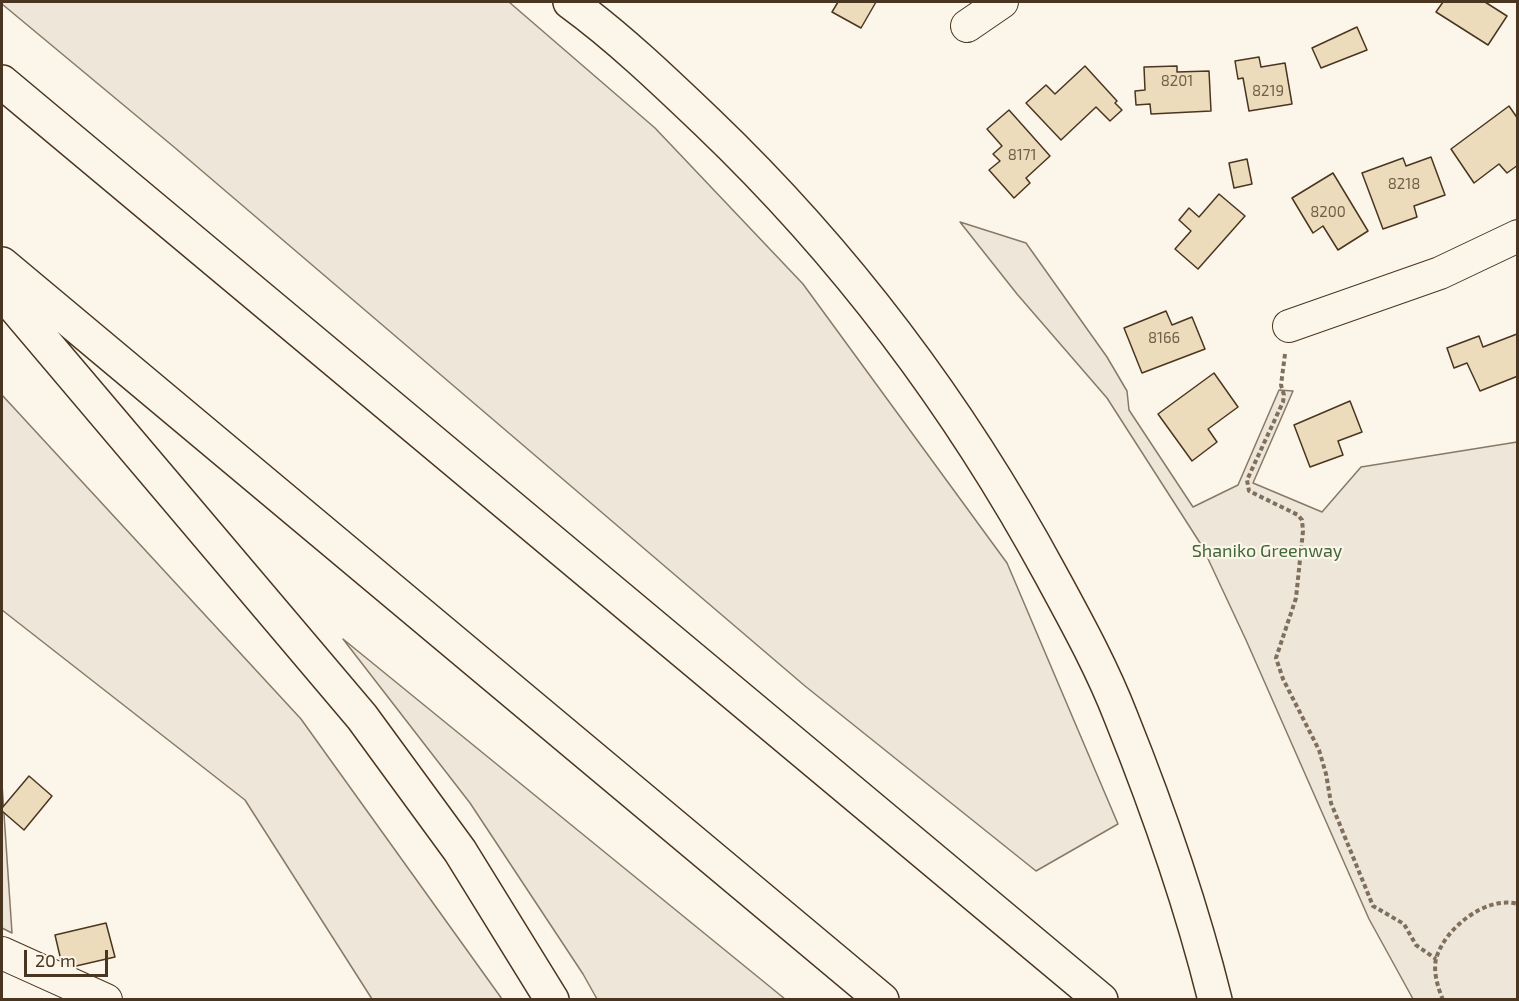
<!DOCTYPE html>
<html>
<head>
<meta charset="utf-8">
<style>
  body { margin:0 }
  #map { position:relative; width:1519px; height:1001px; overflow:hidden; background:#fbf6e9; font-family:"Exo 2",sans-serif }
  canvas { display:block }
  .frame { position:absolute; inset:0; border:3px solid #4a3520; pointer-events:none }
  .scale { position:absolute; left:24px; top:950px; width:84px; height:27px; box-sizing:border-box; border:3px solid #4a3520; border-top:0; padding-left:8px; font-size:18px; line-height:21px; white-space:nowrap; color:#4a3520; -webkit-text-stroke:4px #fbf6e9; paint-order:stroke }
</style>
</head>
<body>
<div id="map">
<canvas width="1519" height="1001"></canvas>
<div class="frame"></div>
<div class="scale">20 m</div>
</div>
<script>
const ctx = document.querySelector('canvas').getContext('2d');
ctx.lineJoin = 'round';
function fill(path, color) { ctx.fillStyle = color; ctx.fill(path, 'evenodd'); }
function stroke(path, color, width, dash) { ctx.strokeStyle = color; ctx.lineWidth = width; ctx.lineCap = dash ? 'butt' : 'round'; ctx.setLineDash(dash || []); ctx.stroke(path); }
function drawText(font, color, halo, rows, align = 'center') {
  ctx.font = font + ' "Exo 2",sans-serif'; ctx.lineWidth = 4.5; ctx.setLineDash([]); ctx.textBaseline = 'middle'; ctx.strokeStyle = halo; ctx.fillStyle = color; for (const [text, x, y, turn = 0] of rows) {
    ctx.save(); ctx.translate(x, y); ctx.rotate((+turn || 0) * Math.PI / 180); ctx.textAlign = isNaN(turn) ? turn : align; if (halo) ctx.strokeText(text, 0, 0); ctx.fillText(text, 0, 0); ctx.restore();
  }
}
const green = new Path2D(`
  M2,2H509L655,128L803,284L1007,563L1118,824L1036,871L805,686L174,147L2,4Z
  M960,222L1026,243L1107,357L1127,391L1129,410L1193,507L1238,485L1279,390L1293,391L1253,483L1322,512L1361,467L1517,442V999H1413L1369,919L1246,640L1202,546L1107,398L1017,294Z
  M2,395L301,719L502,999H372L245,800L2,610Z
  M343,639L785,999H597L583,974L470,803Z
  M2,784L12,933L2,928Z`);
fill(green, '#ede6d9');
stroke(green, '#887966', 1.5);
const building = new Path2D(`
  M838,2H876L861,28L832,12Z
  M1443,2H1485L1507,16L1488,45L1436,12Z
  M1357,27L1367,50L1321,68L1312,48Z
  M1259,57L1261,67L1285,63L1292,104L1249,111L1243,78L1238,79L1235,61Z
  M1085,66L1117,101L1115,103L1122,110L1110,121L1096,107L1061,140L1026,103L1046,85L1055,94Z
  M1177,66V72L1209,71L1211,111L1151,114L1150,104L1136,105L1135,91L1145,90L1144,67Z
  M1509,106L1518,119V165L1507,173L1499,164L1474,183L1451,149Z
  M1009,110L1050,156L1026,178L1030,183L1014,198L989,170L1000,161L993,154L1002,146L987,129Z
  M1431,157L1445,195L1414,206L1417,217L1383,229L1362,173L1403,158L1406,166Z
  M1247,159L1252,184L1234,188L1229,163Z
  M1333,173L1368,231L1338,250L1323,226L1313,233L1292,198Z
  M1219,194L1245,216L1198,269L1175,249L1191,231L1179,220L1189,208L1199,217Z
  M1166,311L1172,325L1192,317L1205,349L1142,373L1124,328Z
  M1517,334L1518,376L1480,391L1467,363L1454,368L1447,348L1479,336L1483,347Z
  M1214,373L1238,407L1208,429L1217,442L1192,461L1158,414Z
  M1350,401L1362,432L1338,441L1343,455L1310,467L1294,425Z
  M29,776L52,796L24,830L2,811V808Z
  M106,923L115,957L63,969L55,935Z`);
fill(building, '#ecdcbc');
stroke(building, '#4a3520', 1.5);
const minor = new Path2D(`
  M967,26L1002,2
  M1289,326L1440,273L1518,236
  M2,953L106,1000`);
const highway = new Path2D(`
  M570,2C618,37 663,80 707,122C845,254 960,407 1051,575C1076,621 1102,668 1121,717C1158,809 1191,903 1215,1000
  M2,82L1101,1000
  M2,264L882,1000
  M2,292L362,717L460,851L552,1000`);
stroke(minor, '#4a3520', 34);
stroke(highway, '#4a3520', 36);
stroke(new Path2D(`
  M1285,354L1281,385L1284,395L1283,402L1247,480L1249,491L1298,515L1302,520L1303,531L1296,598L1276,658L1283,679L1319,750L1326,774L1331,803L1373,906L1404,924L1416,945L1436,959
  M1443,1000C1438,988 1433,972 1436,959C1444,929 1486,895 1518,904`), '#7f6f5c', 4, [4.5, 3]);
stroke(minor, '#fbf6e9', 32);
stroke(highway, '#fbf6e9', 33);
drawText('15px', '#725f47', null, [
  ["8201",1177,81],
  ["8219",1268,91],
  ["8171",1022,155],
  ["8218",1404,184],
  ["8200",1328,212],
  ["8166",1164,338]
]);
drawText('18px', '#436837', '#fbf6e9', [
  ["Shaniko Greenway",1267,551]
]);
</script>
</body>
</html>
